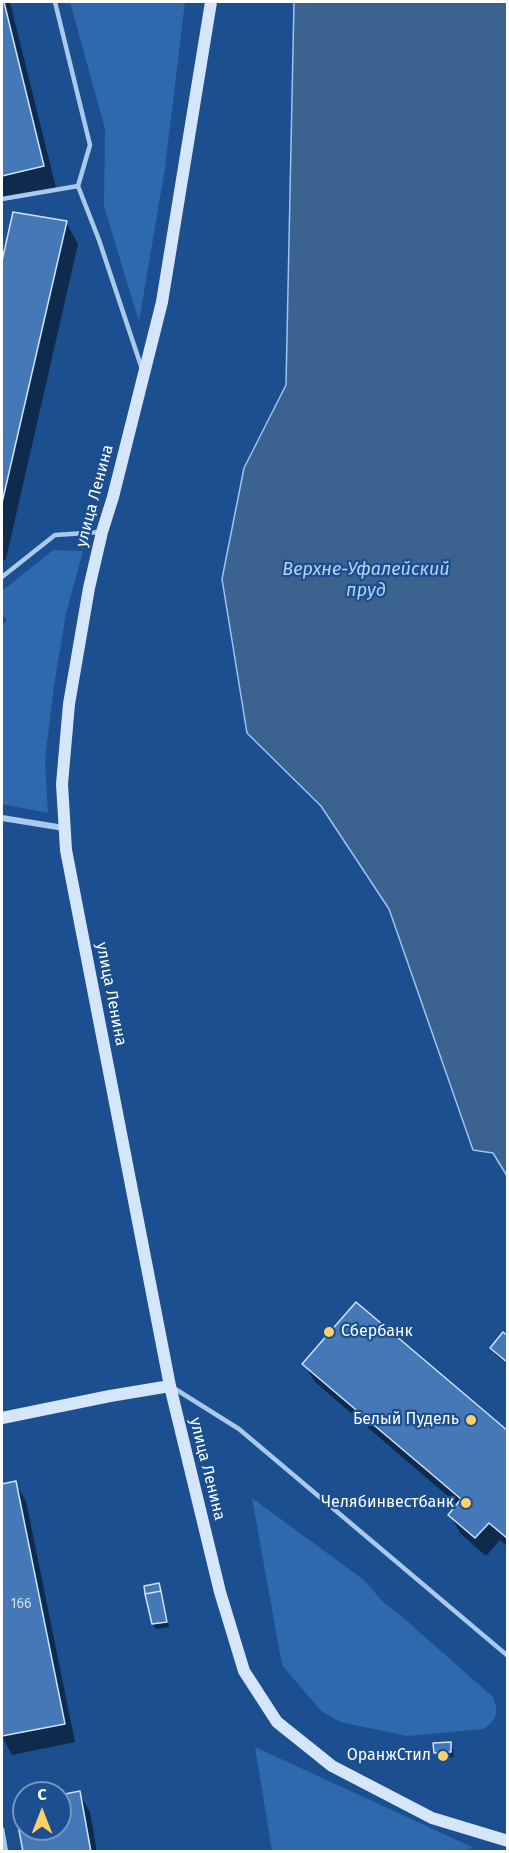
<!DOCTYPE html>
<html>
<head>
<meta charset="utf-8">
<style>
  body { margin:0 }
  #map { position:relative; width:509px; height:1853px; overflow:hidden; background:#1b4f8f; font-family:"Fira Sans",sans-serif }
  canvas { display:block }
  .frame { position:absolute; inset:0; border:3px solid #fff; pointer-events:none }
  .north { position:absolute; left:12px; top:1781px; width:60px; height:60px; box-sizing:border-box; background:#1b4f8f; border:2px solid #7695bc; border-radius:50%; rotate:0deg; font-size:16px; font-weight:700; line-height:24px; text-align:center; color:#fff }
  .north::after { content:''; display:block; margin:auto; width:21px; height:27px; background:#ffd166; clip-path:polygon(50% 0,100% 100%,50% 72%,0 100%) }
</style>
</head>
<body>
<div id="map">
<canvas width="509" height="1853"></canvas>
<div class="frame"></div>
<div class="north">С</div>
</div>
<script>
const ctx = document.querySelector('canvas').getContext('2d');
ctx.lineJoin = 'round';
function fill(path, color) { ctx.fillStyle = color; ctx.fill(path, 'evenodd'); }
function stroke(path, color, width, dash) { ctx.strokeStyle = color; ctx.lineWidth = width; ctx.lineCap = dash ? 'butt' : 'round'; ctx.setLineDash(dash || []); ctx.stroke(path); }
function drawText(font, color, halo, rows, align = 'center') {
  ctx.font = font + ' "Fira Sans",sans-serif'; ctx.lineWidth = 4.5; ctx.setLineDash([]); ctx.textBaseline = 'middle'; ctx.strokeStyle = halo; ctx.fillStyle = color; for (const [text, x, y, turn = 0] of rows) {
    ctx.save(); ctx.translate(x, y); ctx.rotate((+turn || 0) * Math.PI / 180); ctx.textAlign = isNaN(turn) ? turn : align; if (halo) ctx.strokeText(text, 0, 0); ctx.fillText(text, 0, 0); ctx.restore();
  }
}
fill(new Path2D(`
  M70,2H185L165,168L139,322L104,206L105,129Z
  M53,550L83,551L66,614L54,686L45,760L48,813L2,804V625L7,621L2,614V591Z
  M252,1498L364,1580L384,1603L400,1615L493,1697C499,1712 497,1721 483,1729L407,1736L340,1722L320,1710L282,1665Z
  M255,1747L474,1848L458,1852L272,1851Z`), '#2e69ad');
const water = new Path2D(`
  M294,2H507V1176L493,1153L473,1150L389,909L321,806L247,733L222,579L244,468L286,385Z`);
fill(water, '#3c6290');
stroke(water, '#9cc4f0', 1.5);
fill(new Path2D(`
  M2,2H10L56,188L4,200L2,195Z
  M14,214L66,222L78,244L6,559L2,562V268Z
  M508,1338V1365L495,1354L492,1348Z
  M304,1364L508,1433V1547L500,1540L486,1556L461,1534L450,1515L458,1505L315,1382Z
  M15,1483L26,1501L75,1742L12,1755L2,1736V1485Z
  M159,1585L162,1590L169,1627L156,1629L153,1624L146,1587Z
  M450,1743L453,1749L454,1757L439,1758L435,1753Z
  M79,1793L90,1812L97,1852H24L16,1805L24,1803V1829H60V1797Z`), '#0007');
const building = new Path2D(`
  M2,2H4L44,166L2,176Z
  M13,212L67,221L2,503V261Z
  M356,1302L508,1431V1539L489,1523L475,1538L448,1515L461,1499L302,1364Z
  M503,1332L508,1336V1363L490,1348Z
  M16,1481L65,1724L2,1736V1484Z
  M159,1583L161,1591L145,1594L144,1586Z
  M161,1591L167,1622L152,1624L145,1594Z
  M451,1742V1752L434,1753L433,1743Z
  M80,1791L91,1852H23L14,1803L24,1801V1829H60V1795Z`);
fill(building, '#4478b7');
stroke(building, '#cfe3fa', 1.5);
stroke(new Path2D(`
  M55,2L90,145L78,186L99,240L142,369
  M2,199L78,186
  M2,577L55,535L101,532
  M172,1387L239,1429L508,1656
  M2,1829L6,1852`), '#a9c9ee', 4.5);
stroke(new Path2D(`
  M2,818L64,828`), '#a9c9ee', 6);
stroke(new Path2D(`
  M211,2L162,302L113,497L102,532L89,588L69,704L62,784L66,850L170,1386L220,1592L244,1671L277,1722L332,1766L432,1818L508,1841
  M2,1418L110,1396L170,1386`), '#d6e6fa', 12);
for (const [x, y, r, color] of [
  [329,1332,6,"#ffd166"],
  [471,1420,6,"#ffd166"],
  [466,1503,6,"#ffd166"],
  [443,1756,6,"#ffd166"]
]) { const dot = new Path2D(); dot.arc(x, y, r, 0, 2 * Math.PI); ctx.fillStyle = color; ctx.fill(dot); stroke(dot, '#1b4f8f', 2); }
drawText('14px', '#d0dded', null, [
  ["166",21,1604]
]);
drawText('16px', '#fff', '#1b4f8f', [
  ["улица Ленина",95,496,-75],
  ["улица Ленина",111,994,79],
  ["улица Ленина",207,1469,76]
]);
drawText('16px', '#fff', '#1b4f8f', [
  ["Сбербанк",341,1332,"left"],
  ["Белый Пудель",459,1420],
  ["Челябинвестбанк",454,1503],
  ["ОранжСтил",431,1756]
], 'right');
drawText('italic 18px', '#b5d3f5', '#1b4f8f', [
  ["Верхне-Уфалейский",366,570],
  ["пруд",366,591]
]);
</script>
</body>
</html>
